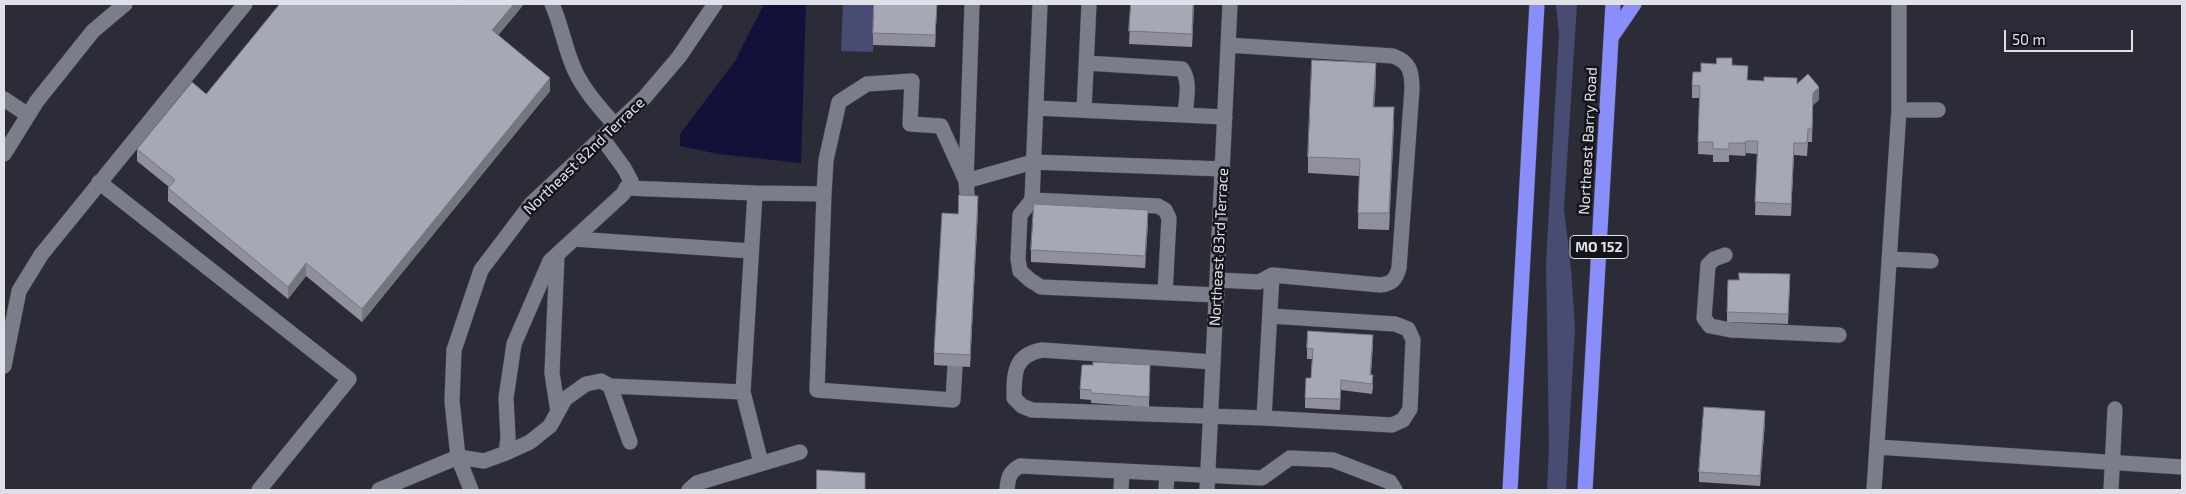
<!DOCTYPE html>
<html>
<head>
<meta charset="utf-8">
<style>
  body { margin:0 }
  #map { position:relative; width:2186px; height:494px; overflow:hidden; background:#2b2c37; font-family:"Exo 2",sans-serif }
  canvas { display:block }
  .frame { position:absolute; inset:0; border:5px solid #e0e1e8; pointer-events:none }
  .scale { position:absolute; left:2004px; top:30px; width:129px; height:22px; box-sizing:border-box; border:2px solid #e0e1e8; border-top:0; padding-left:6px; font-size:15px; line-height:18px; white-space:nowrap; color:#e0e1e8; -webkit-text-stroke:4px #14151a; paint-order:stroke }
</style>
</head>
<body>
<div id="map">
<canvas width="2186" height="494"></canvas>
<div class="frame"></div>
<div class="scale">50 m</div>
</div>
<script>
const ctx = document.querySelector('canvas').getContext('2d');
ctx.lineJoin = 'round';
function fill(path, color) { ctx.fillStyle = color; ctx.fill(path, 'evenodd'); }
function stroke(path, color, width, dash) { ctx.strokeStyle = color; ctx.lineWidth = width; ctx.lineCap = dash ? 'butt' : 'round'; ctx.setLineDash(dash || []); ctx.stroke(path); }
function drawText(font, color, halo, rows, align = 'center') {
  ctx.font = font + ' "Exo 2",sans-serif'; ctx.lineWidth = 5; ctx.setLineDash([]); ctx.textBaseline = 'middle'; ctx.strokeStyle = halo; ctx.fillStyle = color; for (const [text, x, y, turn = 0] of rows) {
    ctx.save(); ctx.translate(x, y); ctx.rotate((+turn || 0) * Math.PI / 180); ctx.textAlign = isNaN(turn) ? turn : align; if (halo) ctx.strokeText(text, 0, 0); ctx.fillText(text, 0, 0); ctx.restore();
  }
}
fill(new Path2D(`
  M843,4H875L873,52L841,51Z
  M1556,4H1577L1564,209L1571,269L1575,328L1566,490H1547L1549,446L1546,262L1559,35Z`), '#494c72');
fill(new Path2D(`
  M764,4H806L801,163L718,154L680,146V134L735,61Z`), '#121139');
const minor = new Path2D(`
  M552,4C562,26 565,51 576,73C586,93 601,109 615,125
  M972,4L966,181L1033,162L1223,169
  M1040,4L1032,200L1020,215L1018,259L1020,271L1030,280L1041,287L1217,295
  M1086,63L1182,69C1191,82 1186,100 1185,115
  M4,99L28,115
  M1036,108L1225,117
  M1084,110L1089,4
  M1899,110H1938
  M4,154L37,101L93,31L125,4
  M99,182L349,379L259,490
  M626,188L755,193L743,392L761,463
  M755,193L824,194L817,390L953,400L955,367
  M824,194L826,160L839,102L867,84L912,81L910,124L941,126L966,181L968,208
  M1032,200L1158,206L1165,210L1169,218L1165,293
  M574,239L751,251
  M557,255L552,373L558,412
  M1725,255L1714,259L1708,265L1704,318L1710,326L1731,330L1839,335
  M1889,259L1931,261
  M1217,280L1259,282L1272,275L1380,285C1392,284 1396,279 1399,268L1412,89C1412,72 1410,62 1393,56L1228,45
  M1213,362L1042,350C1014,355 1014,373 1014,398L1022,406L1032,410L1264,418L1272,275
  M4,366L19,291L41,255L245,4
  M610,386L743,392
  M1264,418L1392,425L1403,420L1410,409L1413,340L1408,329L1395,324L1270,316
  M1877,447L2182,467
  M506,453L530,442L550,426L565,399L586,384L601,381L610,386L630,442
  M379,490L458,457L484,461L506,453L508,438L506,398L514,344L550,261L623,194L631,181L624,168L602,138
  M471,490L458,457L452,401L454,350L481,270L531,204L644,98L679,57L715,4
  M689,490L697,483L800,452
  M1007,490C1008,478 1009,472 1020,466L1262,478L1290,458L1333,460L1390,482L1395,490
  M1121,490L1122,471
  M1166,490L1167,474
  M1207,490L1230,4
  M1874,490L1899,110V4
  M2111,490L2115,409`);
const highway = new Path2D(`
  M1612,36L1634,4
  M1510,490L1537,4
  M1585,490L1613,4`);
stroke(minor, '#484a53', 16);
stroke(highway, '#484a53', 16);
stroke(minor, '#7b7d8a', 15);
stroke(highway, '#8a8efa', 15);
fill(new Path2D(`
  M460,4H524L498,35L550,91L362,322L306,276L288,299L168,201V188L169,187L137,161V149L206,94L459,5Z
  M937,4L935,47L873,45V33Z
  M1131,4H1194L1192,47L1129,44Z
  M1732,65L1748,80L1797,84L1819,100L1813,105L1812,142H1808L1807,156L1794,155L1791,216L1755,215L1757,154L1746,153L1745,156L1729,155V162H1713V155L1698,154L1699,98H1692V85L1701,72Z
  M1376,80L1374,107L1394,124L1389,230L1358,229L1359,176L1308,173V157Z
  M978,209L970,367L934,365V353L958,214Z
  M1148,223L1145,268L1031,262V250Z
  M1790,285L1788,324L1727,322V312Z
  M1373,345L1371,375L1373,386L1372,394L1341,390L1340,410L1305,408V398L1311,378L1312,359H1307V348Z
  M1150,375L1149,407L1091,403V400L1080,399V389Z
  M1765,422L1760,486L1699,482V472Z`), '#8f909c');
fill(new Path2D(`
  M514,4H524L492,43V30Z
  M937,4L935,47V35Z
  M1193,4H1194L1192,47V34Z
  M1376,63V80L1373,124V107Z
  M550,78V91L362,322V309Z
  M1819,87V100L1813,105L1812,142L1813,93Z
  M1394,107V124L1389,230V213Z
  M1746,141V153L1745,156V143Z
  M978,196V209L970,367V355Z
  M1148,210V223L1145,268V256Z
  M306,263V276L288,299V287Z
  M1765,411V422L1760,486V476Z`), '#74767f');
const building = new Path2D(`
  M280,4H457L459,5L460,4H514L492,30L550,78L362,309L306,263L288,287L168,188L175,180L137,149L192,82L206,94Z
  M874,4H937L935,35L873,33Z
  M1131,4H1193L1192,34L1129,31Z
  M1717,58H1732V65L1748,66L1747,80L1764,81V77L1797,78V84L1808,74L1819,87L1813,93L1812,129H1808L1807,143H1794L1791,204L1755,202L1758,141H1746L1745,143H1729V149H1713V142H1698L1700,86L1692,85L1693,72H1701V63L1716,64Z
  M1312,60L1376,63L1373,107H1394L1389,213H1358L1360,159L1308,157Z
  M959,195L978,196L970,355L934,353L942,213L958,214Z
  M1034,204L1148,210L1145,256L1031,250Z
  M1739,273L1790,274L1788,314L1727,312L1728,280H1739Z
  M1308,331L1373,335L1370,375H1373L1372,384L1341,380L1340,399L1305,398L1306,378H1311L1313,349L1307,348Z
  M1093,362L1150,365L1149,397L1091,393V390L1080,389L1082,365H1093Z
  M1704,407L1765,411L1760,476L1699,472Z
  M817,470L865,473V490H817Z`);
fill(building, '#a6a8b5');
stroke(building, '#74767f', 1);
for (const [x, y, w] of [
  [1599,247,58]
]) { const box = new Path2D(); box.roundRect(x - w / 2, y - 11.5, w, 23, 4); ctx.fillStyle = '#14151a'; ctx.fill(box); stroke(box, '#e0e1e8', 1); }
drawText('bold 14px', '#e0e1e8', null, [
  ["MO 152",1599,247]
]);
drawText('15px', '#e0e1e8', '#14151a', [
  ["Northeast Barry Road",1588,141,-87],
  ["Northeast 82nd Terrace",584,156,-44],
  ["Northeast 83rd Terrace",1219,247,-87]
]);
</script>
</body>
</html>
